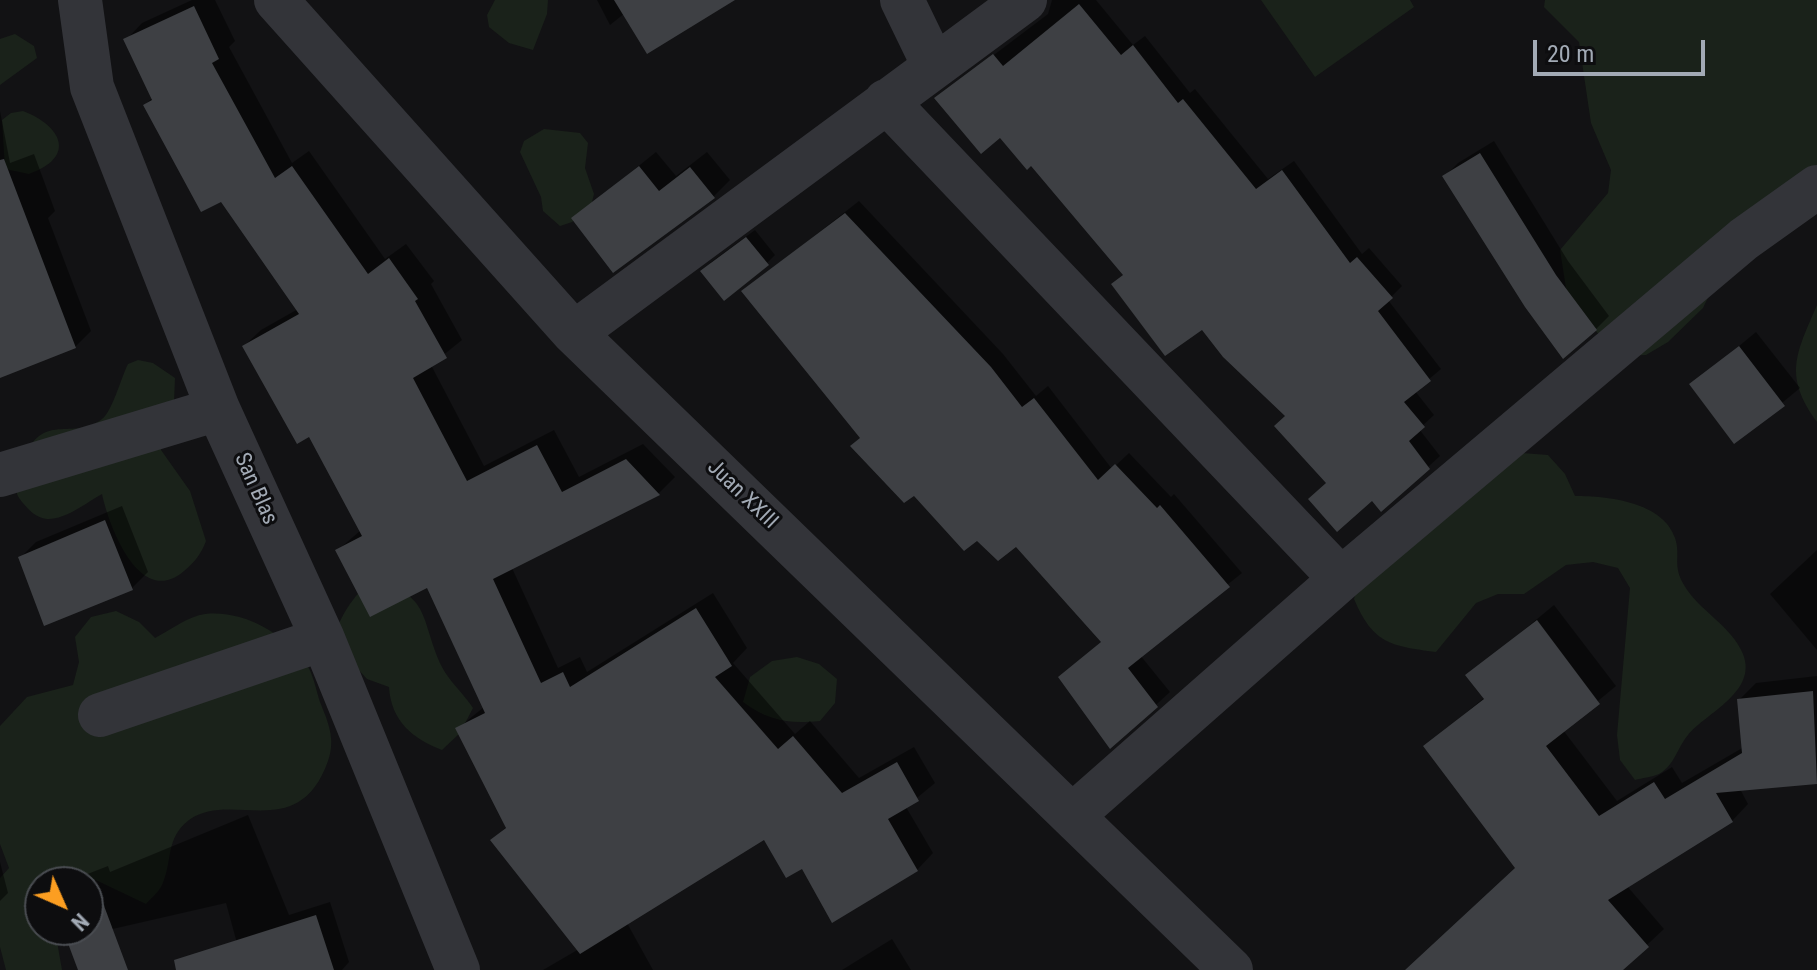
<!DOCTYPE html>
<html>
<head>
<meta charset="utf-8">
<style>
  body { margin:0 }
  #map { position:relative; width:1817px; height:970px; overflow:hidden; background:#121214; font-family:"Roboto Condensed",sans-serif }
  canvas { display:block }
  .north { position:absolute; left:24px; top:866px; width:80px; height:80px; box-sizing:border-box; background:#0d0d0f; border:2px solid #494c51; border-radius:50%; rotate:135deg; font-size:22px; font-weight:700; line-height:32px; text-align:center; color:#a2aab5 }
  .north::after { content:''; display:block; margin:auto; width:28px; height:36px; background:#fc9e21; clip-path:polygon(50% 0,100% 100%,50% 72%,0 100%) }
  .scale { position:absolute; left:1533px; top:40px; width:172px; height:36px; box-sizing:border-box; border:4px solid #a2aab5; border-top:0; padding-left:10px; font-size:24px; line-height:28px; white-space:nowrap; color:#a2aab5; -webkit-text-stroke:6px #0d0d0f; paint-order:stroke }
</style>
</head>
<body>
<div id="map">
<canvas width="1817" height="970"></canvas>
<div class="north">N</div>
<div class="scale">20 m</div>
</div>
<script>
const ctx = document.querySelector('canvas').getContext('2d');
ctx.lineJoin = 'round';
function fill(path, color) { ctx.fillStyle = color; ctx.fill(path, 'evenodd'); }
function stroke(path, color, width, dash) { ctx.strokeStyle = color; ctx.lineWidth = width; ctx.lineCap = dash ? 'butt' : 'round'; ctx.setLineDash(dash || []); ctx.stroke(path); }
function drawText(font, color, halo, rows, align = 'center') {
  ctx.font = font + ' "Roboto Condensed",sans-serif'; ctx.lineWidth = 6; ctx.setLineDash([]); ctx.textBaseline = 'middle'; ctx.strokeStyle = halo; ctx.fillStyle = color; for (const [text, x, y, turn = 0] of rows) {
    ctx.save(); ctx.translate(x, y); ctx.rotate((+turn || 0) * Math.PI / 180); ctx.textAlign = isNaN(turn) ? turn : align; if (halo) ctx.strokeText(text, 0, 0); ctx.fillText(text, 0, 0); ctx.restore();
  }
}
fill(new Path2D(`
  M495,0H548L547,14L533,50L509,43L489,27L487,15Z
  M1261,0H1410L1414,7L1315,77Z
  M1545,0H1817V174L1735,241L1703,308L1668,342L1646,355L1619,356L1568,301L1560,250L1608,193L1611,170L1591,123L1579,42L1544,7Z
  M15,34L34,46L37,58L0,85V39Z
  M23,111C62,126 77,157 29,174L5,169L2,120L11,113Z
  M544,129L580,133L588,143L585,168L594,194L591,206L572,222L560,226L543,211L541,197L520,152L524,141Z
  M1817,305V422C1783,375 1796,354 1817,305Z
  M138,360L153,363L175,378L174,403L161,438V450L190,491L206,541C201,554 195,562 184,571C140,609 109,527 102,494C86,503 65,520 47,519C36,518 29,510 22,502C14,493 15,484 18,474C39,404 69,444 102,419C112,412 121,378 128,364Z
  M1522,453L1548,455L1565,474L1575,496C1608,496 1663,502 1675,538C1681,556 1672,565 1684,585C1699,611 1731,625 1743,654C1758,692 1706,713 1688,735C1677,748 1675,765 1659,774C1652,777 1642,778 1635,780L1620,760L1617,735L1630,588L1618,568L1593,562L1566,565L1524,594H1498L1476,603L1436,652C1391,646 1373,644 1354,599L1360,578Z
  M373,579C433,597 419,618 442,667C449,681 464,694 473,708L460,733L442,750C413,739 391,721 389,687L367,679L332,641C341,615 352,597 373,579Z
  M116,611L139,622L155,638C170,630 189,616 205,614C244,610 282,633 305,662C313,672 316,690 320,702C328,722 336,739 328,761C298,845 231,789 189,820C165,838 173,861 162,885C159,892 151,898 146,904L83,874L63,882H40V930H55L62,970H6L0,947V878L9,868L0,844V726L27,697L73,685L79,662L75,637L91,617Z
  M797,657L819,664L837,679L835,703L820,721C788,724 769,721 743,702L750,677L772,661Z`), '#1a221a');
fill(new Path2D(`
  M192,0H215L235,41L229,47L292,163L309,151L385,259L406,244L434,281L431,284L462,340L431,365L484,466L554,430L579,477L643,444L675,477L659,493L512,568L558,668L580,657L587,672L713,593L747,648L733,663L795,734L810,721L859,778L914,747L935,783L906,807L933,853L917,870L802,866L765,837L627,923L653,970H543L579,949L493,840L507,826L457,729L484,707L428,585L338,550L361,530L310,434L244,346L261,330L298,309L221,199L145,105L153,97L126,40L142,23Z
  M597,0H731L625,13L610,25Z
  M1052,0H1096L1133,45L1145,36L1190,93L1195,89L1268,179L1294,161L1362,254L1369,248L1402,286L1388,300L1441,369L1415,391L1434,415L1419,429L1440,456L1381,510L1372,498L1328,483L1288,416L1202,327L1114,284L1124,274L1031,164L1000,135L937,98L1048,14Z
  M0,111L10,163L34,154L55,211L48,218L91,331L75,347L0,376Z
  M1494,141L1568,261L1609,316L1596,329L1445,176L1458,163Z
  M656,152L676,176L707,152L730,180L714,196L614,270L574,218Z
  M859,201L1003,354L1036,396L1048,386L1112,469L1129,453L1171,497L1174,494L1242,573L1140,655L1170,692L1111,746L1060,677L1103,641L1017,544L861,437L744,291Z
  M755,230L775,255L767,263H710Z
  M1756,332L1800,388L1735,442L1692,385Z
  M122,506L148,572L132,588L20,558L36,542Z
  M1817,550V650L1770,594Z
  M1554,605L1616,686L1563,730L1617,801L1672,767L1682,783L1744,747L1739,700L1756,683L1817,676V781L1740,789L1748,804L1732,821L1627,886L1664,929L1620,970H1407L1517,867L1426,746L1485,697L1468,676Z
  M248,815L289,915L330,902L349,962L342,970H201L241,958L226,903L69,939L65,930H88V882H67L108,866L110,872Z
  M0,862L8,893L0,901Z
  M892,939L911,970H842Z`), '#0007');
fill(new Path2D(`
  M614,0H735L647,54Z
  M1079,4L1121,55L1133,45L1178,103L1183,99L1256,189L1282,170L1350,263L1357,257L1393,298L1378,311L1431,381L1404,402L1425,427L1409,441L1430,469L1381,512L1372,501L1337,532L1308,499L1326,483L1274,426L1285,416L1223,357L1202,330L1165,356L1111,284L1123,275L1031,166L1027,170L1000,138L981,154L934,98L993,54L1003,66Z
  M194,6L219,59L212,63L275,178L292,166L368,274L389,258L418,299L415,301L447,358L413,378L467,481L537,445L562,492L626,459L660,495L493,579L541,683L563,672L570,687L696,608L732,666L715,677L778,749L793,736L842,793L897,762L919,801L888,819L918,871L832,923L802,869L786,878L764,840L580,954L490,840L506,828L455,728L485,713L427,588L370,617L335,550L362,536L309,437L297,444L242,346L299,314L221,202L201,212L143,105L152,100L123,39Z
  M1480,153L1556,275L1597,330L1563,359L1525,307L1442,176Z
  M4,159L76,348L0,378V160Z
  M639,166L659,191L690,167L715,198L613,273L571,218Z
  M845,213L991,367L1022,407L1034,398L1098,480L1115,464L1157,508L1160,505L1230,587L1128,668L1158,707L1110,749L1058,677L1101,642L1016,547L998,561L977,541L964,551L914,496L904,503L850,446L860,438L741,291Z
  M746,237L769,265L724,301L700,271Z
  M1739,346L1785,406L1734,444L1689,384Z
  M105,520L133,590L44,626L18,557Z
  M1537,620L1600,704L1546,746L1599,816L1654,782L1665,799L1742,753L1737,699L1813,691L1817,784L1716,793L1733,822L1608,900L1649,947L1623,970H1405L1515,868L1423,746L1484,699L1465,675Z
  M94,879L128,970H78L63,930H88L86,882Z
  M316,915L334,970H176L174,960Z`), '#3e4044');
stroke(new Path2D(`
  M80,0L92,87L218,409L323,639L458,970
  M276,0L574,333L1231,970
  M902,0L934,66
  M886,101L1341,579
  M574,333L1025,0
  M0,475L218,409
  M100,715L323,639
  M1073,815L1341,579L1744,239L1817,187`), '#333439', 44);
drawText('22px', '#a2aab5', '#0d0d0f', [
  ["San Blas",255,489,66],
  ["Juan XXIII",742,495,44]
]);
</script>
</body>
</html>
